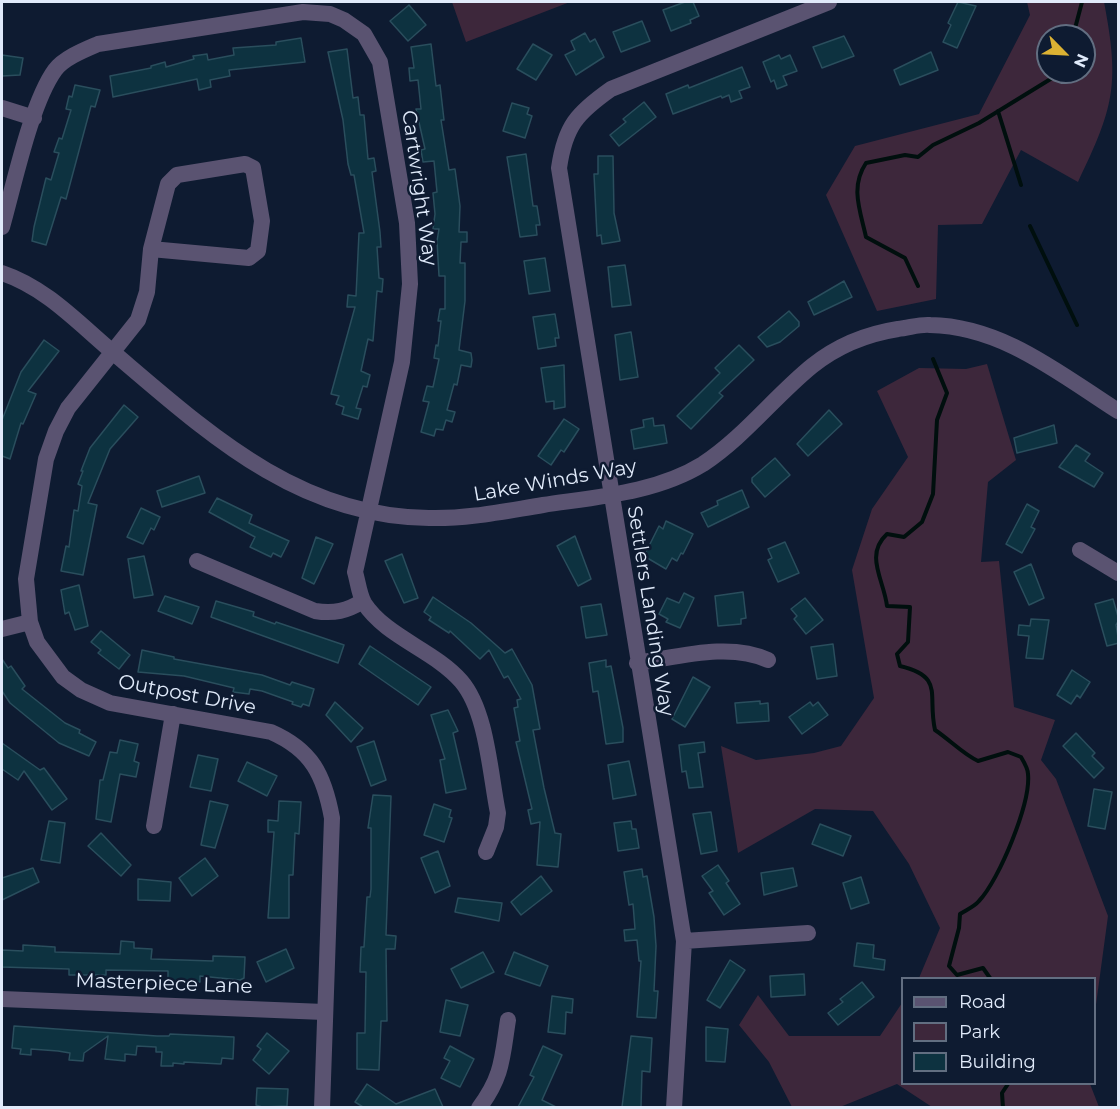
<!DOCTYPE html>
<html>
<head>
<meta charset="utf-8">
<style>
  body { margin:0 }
  #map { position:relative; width:1120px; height:1109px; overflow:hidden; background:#0e1b31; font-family:Montserrat,sans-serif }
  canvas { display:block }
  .frame { position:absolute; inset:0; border:3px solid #e0eafa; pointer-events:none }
  .legend { position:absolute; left:901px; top:977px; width:195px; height:108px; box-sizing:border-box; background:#0e1b31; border:2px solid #626e81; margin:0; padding:8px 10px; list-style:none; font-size:18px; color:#e0eafa }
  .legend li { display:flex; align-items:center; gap:12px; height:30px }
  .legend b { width:30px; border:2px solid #626e81 }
  .north { position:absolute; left:1036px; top:24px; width:60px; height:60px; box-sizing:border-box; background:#0e1b31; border:2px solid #626e81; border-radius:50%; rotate:114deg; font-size:16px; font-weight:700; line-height:24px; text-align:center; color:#e0eafa }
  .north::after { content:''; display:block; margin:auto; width:21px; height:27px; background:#dcb233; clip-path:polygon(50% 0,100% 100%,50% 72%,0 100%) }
</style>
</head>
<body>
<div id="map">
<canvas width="1120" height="1109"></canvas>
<div class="frame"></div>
<ul class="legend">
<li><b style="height:8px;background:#5a5371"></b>Road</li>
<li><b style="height:16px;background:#3d273b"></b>Park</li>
<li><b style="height:16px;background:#0d3240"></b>Building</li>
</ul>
<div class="north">N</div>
</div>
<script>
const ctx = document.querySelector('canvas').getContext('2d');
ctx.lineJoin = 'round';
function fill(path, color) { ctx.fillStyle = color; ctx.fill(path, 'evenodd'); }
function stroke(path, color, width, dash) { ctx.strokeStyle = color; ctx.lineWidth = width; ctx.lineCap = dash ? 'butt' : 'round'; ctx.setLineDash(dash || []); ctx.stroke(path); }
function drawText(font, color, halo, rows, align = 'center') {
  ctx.font = font + ' Montserrat,sans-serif'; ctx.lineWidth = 5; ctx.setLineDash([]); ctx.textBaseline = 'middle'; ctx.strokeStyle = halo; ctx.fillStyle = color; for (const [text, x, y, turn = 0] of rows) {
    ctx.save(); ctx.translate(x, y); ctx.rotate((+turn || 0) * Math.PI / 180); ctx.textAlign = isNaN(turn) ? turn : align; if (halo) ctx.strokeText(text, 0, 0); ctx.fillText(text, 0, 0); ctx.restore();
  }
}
fill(new Path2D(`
  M452,2H570L466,42Z
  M1027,2H1104C1120,85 1114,107 1078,182L1021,150L982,224L938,225L936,299L877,311L826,195L855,146L979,114L1030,15ZM1048,36H1084V72H1048Z
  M987,364L1016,460L988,482L981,562L999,561L1014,707L1055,720L1041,760L1056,779L1108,916L1095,1012L1094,978H919L940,928L909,864L873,811L815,809L738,853L721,746L756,760L814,753L841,746L874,698L852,570L872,509L908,457L877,391L919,368L966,369Z
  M758,995L789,1036H880L902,1003V1084H1090L1099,1107H932L897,1084L840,1107H792L769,1062L739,1025Z`), '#3d273b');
stroke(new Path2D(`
  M1073,36L1082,2
  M998,111L1021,185
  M1030,226L1077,325
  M918,286L905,258L866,237C860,210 850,187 866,163L905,155L918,157L933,145L979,123L1062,72
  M933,359L947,393L937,420L933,494L922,522L904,537L887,534C864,555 884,580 887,606L910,607L908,642L897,654L900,666C945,677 927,694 935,730C950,740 963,754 978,761L1008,752L1021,757C1024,762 1028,769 1028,774C1031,803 999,880 979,901C974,907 966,910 960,914L959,928L949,966L957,975L983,968L990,978
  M1003,1108L1002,1093L1008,1084`), '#000f0e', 4);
const building = new Path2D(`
  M685,2H693L699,16L690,20L691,23L671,31L663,10Z
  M958,2L976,6L957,48L943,42L951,25L948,23Z
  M409,5L426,25L408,41L390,21Z
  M642,21L650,41L621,52L613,32Z
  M585,33L590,42L595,39L604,57L576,75L565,55L575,50L571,41Z
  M844,36L854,56L822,68L813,47Z
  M301,38L305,62L229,70L230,76L210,80L211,87L199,90L197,79L113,97L110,76L151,68V66L165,62L166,67L194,59L193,56L207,54L208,60L234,55L233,48L276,45V42Z
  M431,44L436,86L440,85L444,120H441L449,170L455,169L460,206L459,232H467V242H461L460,263H465V301L459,350L471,353L472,360L471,367L461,365L457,385L454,384L447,410L455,412L452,422L446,420L443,430L436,429L434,436L421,432L429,402L423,401L427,386L433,387L439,359L434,358L436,345L438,346L441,321H438L440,309H445V276H439L437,241L439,229H433L435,214L433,193L437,192L434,161L423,162L421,150L425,149L416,109H421L418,80L410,81L409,68H414L411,47Z
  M533,44L552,55L536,80L517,69Z
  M347,49L353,98L358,97L360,115H364L368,159L374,158L376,171L372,172L380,232L381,247H377L379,278L383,279L382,292L377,291L373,341L368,339L361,371L370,375L367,387L363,386L356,408L361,409L358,419L342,414L344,407L336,404L339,396L331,394L355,307H347L348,295L356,296L359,233H364L354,175H351L348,164L343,120L328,52Z
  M931,52L938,70L900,85L894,70Z
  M2,55L23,58L20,75L2,76Z
  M779,55L781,59L790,55L797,71L783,76L787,85L777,89L774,80L771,82L763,62Z
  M742,67L750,87L739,91L742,98L731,102L729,95L722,98L721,96L673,114L666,94L688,85L689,88Z
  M75,85L100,90L95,107L91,106L66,199L61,197L46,245L32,241L34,227L46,178L51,180L59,153L54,152L59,138L62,139L71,110L66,109L69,96L72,97Z
  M644,102L656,117L619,146L610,135L626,122L623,119Z
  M512,103L529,108L527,114L532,116L525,138L503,131Z
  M526,154L533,206H537L540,225H536L537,235L520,237L507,157Z
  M598,156H613L614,213L620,241L602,244L601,235L597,236L594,174H598Z
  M545,258L550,291L529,294L524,261Z
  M625,265L631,305L612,307L608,267Z
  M844,281L852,297L814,315L808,302Z
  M789,311L799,322V326L780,342L767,347L758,337Z
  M555,314L559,338H555L556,346L538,349L533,317Z
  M631,332L638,377L620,380L615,335Z
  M44,340L59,351L28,391L36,394L23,424L21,423L10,459L2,456V420L21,372Z
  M739,345L754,360L719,393L723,396L691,429L677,416L720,373L715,368Z
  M564,365L565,407L554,409V401L546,402L541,368Z
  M124,405L138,417L110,449L88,503L97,505L83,575L61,571L66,546L69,547L74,510L78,511L82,486L78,484L83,471H81L90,448Z
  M829,410L842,424L808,456L797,444Z
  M653,418L654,426L664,425L667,443L634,449L631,430L644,427L643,420Z
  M564,419L579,429L564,452L561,450L551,465L538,456Z
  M1054,425L1057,443L1017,453L1014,438Z
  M1076,445L1090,454L1085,461L1103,473L1094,487L1059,467Z
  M775,458L790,475L765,497L752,482V478Z
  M199,476L205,493L162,507L157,491Z
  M742,490L749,507L708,527L701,513L718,505L717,501Z
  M217,498L252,515L249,523L289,541L281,557L273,553L271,557L250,547L255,537L209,512Z
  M1027,504L1039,511L1031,527L1035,529L1022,553L1006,544Z
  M141,508L160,517L154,530L151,528L143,544L127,537Z
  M666,521L693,534L683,554L681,553L677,561L672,558L666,569L644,556L659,526L663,529Z
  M575,536L591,579L578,586L557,546Z
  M316,537L333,544L314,584L302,578Z
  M785,542L799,573L778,582L768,560L772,558L768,549Z
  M402,554L418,598L404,603L385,561Z
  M144,556L153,595L134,598L128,559Z
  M1031,564L1044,598L1029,605L1014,572Z
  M79,585L88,626L75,630L69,612L65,614L61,590Z
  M743,592L746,618L741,619V624L718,626L715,596Z
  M684,593L694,598L680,628L666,622L668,619L659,614L667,598L679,603Z
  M165,596L199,607L192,624L158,611Z
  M433,597L471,623L505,653L512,649L532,685L540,729L533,730L544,788L555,833L561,834L558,867L537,865L540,822L531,824L528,810L532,809L516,742L520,741L514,708L518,707L517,700L521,699L508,676L504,678L489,650L480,659L450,631L449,633L429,620L431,617L424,612Z
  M805,598L823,620L806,634L794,619L797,616L791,609Z
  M1113,599L1119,620L1116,625L1119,643L1107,646L1095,604Z
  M216,601L254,612L253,616L275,624L276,622L344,645L338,663L211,617Z
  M601,604L607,635L586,638L581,607Z
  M1031,619L1049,620L1043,659L1026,658L1029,636L1018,635L1019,625L1030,626Z
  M101,631L130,655L119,669L98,653L101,650L91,642Z
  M833,644L837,676L817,679L811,647Z
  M370,646L431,687L418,705L359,664Z
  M142,650L174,657V659L262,675L290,685L292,682L314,689L309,706L303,704L301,707L292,704L293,702L262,691L250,689L249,694L233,692L234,688L184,676L138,672Z
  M2,659L8,668L11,666L25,686L22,689L65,723L80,730L79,733L96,742L89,756L59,743L10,703L2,691Z
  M606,660V667L611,666L623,728V742L606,744L598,691L593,692L589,663Z
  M1072,670L1090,682L1080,698L1077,695L1071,704L1057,695Z
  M693,677L710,687L685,727L672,719Z
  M760,701V704L768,703L769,721L737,723L735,703Z
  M335,702L363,728L351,742L326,715Z
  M810,702L813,706L818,702L828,715L802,734L789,717Z
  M448,710L458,731L453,733L466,789L446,793L440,760L445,759L431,715Z
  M1076,733L1095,753L1092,756L1104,768L1094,778L1063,746Z
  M120,740L138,744L134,761L139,763L136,777L120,774L111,822L96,819L100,780H103L110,752L117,753Z
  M374,741L386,780L371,786L357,747Z
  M704,742L705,752L698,753L703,787L689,788L686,771L682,772L679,745Z
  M2,743L40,770L44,768L67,799L52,810L24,771L18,780L2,769Z
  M198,755L218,759L211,791L190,787Z
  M629,761L636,795L613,799L608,765Z
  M247,762L277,776L267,796L238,781Z
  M1094,789L1112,792L1105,829L1088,826Z
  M373,795L391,796L386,935L396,936L395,949H386L387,1021H381L379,1070L357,1069V1033H365L366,972H360L361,947H364L367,897H370L371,889V828H368Z
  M210,801L228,805L215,848L201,845Z
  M279,801L301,802L299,834L295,833L293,875H289V918H268L274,832H268V820L278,821Z
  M434,804L451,810L449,817L452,818L444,842L424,835Z
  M711,812L717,851L701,854L693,814Z
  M49,821L65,823L60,863L41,860Z
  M631,821L632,829H636L639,848L618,851L614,823Z
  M820,824L851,836L843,856L812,844Z
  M101,833L131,865L121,876L88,846Z
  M438,851L450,886L435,893L421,858Z
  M205,858L218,876L192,896L179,878Z
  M718,865L729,881L726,883L740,904L724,915L709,893L713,891L702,876Z
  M33,868L39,882L2,900V878Z
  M793,868L797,886L764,895L761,873Z
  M642,869L643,877L647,876L654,917L656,946L654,991H658L656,1018L637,1017L641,961H639L637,940L625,941L624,930L635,929L633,904L629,905L624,872Z
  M541,876L552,891L521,915L511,902Z
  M861,877L869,903L851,909L843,883Z
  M138,879L171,882L170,901L138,900Z
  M458,898L502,903L499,921L455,912Z
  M121,941L134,942V948L152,949L151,959L213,961V956L245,957L244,978L240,980L200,976V982H168V971L106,970V975H69V969L2,967V950L23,951V945L55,947V952L120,954Z
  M857,943L874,945L873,958L885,960L884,970L854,966Z
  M286,949L294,968L266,982L257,962Z
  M483,952L494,972L461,988L451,969Z
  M514,952L548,966L540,986L505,974Z
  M730,960L745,970L720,1008L707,1000Z
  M804,974L805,995L771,997L770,976Z
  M862,982L874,997L838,1025L828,1013L843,1002L840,999Z
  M552,996L573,999L572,1013L566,1012L565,1034L548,1032Z
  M446,1000L468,1005L460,1036L440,1032Z
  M14,1026L157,1036H169L170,1034L234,1037L233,1059L222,1058L221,1064L184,1062V1064L173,1063V1066H161L162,1052H156V1047L137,1046L136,1055L125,1054V1061L105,1059L108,1036L84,1053L83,1061L69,1060L70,1053L58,1051L31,1049V1055L20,1054L21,1049L12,1048Z
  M706,1027L728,1029L725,1062L706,1061Z
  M267,1033L289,1051L269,1074L253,1060L261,1049L257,1046Z
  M631,1036L652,1038L650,1072L642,1071L641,1107H622Z
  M450,1046L474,1059L460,1087L441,1078L450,1061L444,1058Z
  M543,1046L562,1055L542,1100L556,1107H518L534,1077L530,1075Z
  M367,1084L396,1104L435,1089L443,1107H363L355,1102Z
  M257,1088L288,1089L287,1106L262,1107L256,1105Z`);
fill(building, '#0d3240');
stroke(building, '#2a4e5d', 1.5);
stroke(new Path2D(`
  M2,108L34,118
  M2,227C14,185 31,103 55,70C64,58 84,50 98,44L303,12L330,14L344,20L364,34L380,62L407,223L410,284L402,362L355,572C358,582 359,594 364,603C386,637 434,650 461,681C487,711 490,774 498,813L496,827L486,852
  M151,249L249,258L258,251L262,221L253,168L245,164L177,175L168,184L151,249L147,292L138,320L68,408L56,431L46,459L26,579L30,622L37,642L63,677L81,690L110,703L271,732C312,750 324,775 332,818L322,1108
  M2,273C47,288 79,324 115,354C209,434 299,517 429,518C468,519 505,511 543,505C596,497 656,493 703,464C744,437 774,397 812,366C837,346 866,334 898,329C909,328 920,324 930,325C1002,326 1060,374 1118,411
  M1080,550L1118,573
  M197,561L315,611C334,614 347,611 363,601
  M2,629L30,622
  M637,663C679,657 729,642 768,660
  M154,826L173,714
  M684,941L808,933
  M2,999L324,1012
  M479,1108C503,1076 502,1058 508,1020
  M674,1108L684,941L559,168C565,126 577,113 611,89L829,2`), '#5a5371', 16);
drawText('20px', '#e0eafa', '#0e1b31', [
  ["Cartwright Way",419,188,82],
  ["Lake Winds Way",555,481,-10],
  ["Settlers Landing Way",650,611,81],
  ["Outpost Drive",187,695,11],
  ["Masterpiece Lane",164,984,2]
]);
</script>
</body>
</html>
